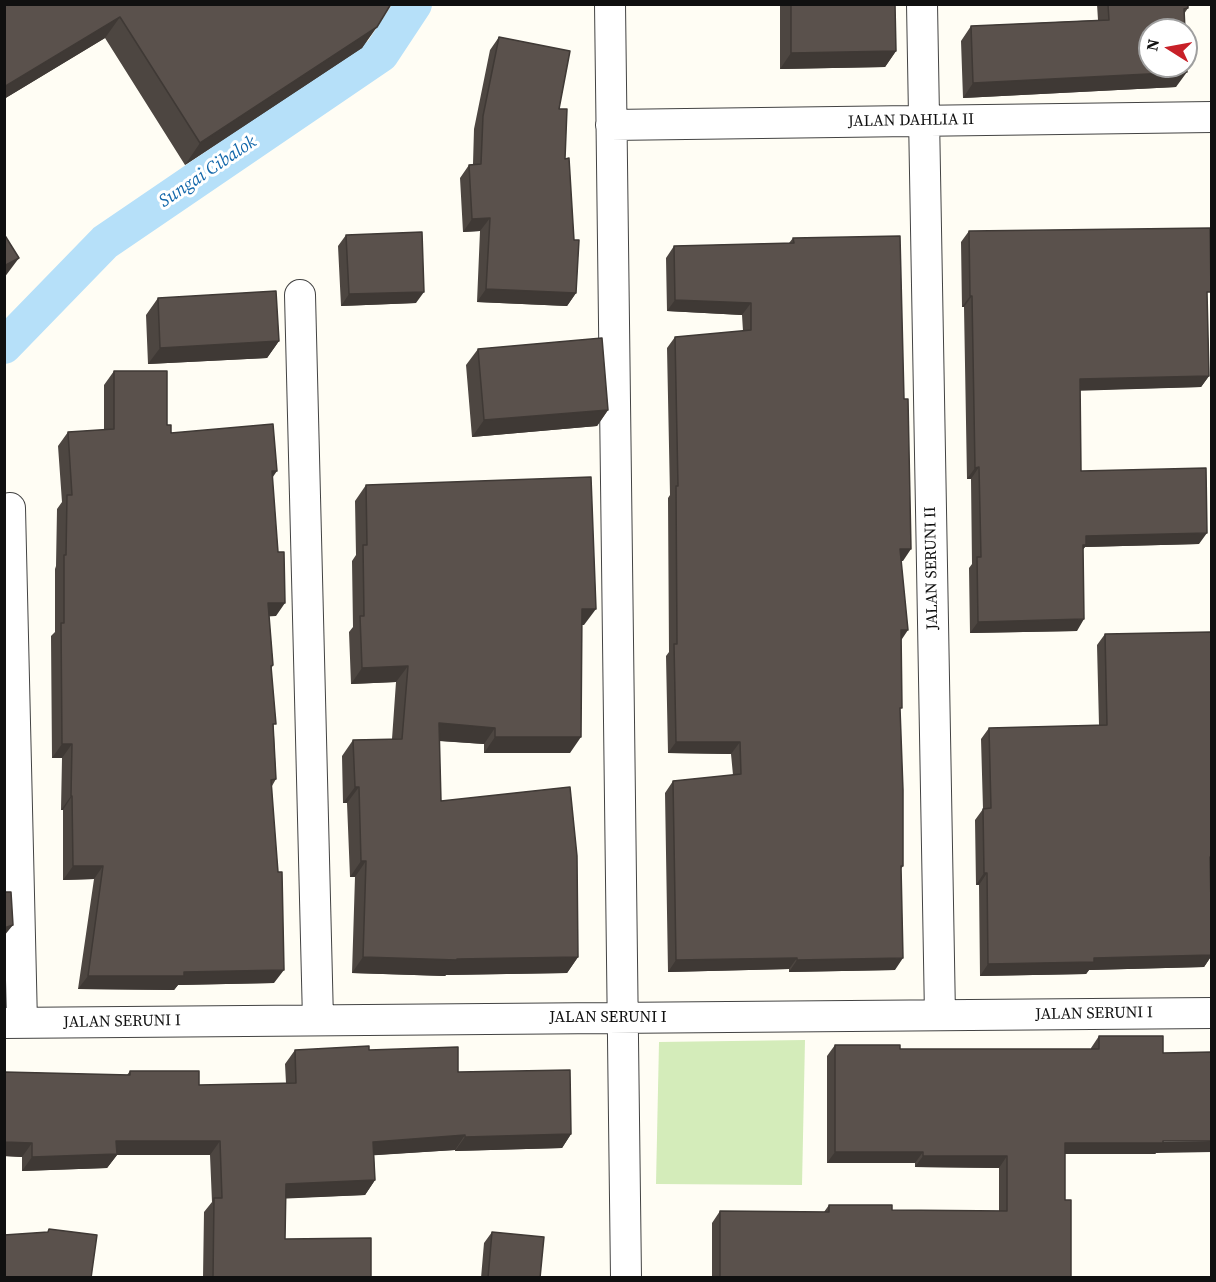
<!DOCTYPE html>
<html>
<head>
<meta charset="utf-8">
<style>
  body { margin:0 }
  #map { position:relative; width:1216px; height:1282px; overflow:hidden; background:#fffdf4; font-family:"Source Serif 4",serif }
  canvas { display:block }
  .frame { position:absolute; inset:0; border:6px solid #101010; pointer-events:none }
  .north { position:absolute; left:1138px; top:18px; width:60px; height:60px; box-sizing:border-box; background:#fff; border:2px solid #9f9f9f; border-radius:50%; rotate:281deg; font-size:16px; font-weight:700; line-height:24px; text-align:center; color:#101010 }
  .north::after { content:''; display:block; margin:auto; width:21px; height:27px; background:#c82028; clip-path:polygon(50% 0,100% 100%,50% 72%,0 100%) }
</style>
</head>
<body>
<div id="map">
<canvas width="1216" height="1282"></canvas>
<div class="frame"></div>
<div class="north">N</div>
</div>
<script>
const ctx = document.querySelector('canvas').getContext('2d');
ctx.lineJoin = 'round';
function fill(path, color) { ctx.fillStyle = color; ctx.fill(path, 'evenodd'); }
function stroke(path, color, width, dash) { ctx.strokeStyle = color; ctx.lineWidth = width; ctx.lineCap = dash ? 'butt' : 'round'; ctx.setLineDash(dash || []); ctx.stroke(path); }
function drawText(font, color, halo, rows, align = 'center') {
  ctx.font = font + ' "Source Serif 4",serif'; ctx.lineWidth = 6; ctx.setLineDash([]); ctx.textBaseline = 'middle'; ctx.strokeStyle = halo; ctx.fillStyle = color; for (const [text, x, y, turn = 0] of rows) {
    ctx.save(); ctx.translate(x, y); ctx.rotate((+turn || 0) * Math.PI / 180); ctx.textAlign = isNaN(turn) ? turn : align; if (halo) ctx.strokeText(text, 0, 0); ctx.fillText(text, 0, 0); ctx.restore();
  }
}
fill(new Path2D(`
  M805,1040L802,1185L656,1184L659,1042Z`), '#d4ecba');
stroke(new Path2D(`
  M4,346L105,242L381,54L414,4`), '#b6e0f9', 36);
const minor = new Path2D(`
  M610,4L626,1278
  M922,4L940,1015
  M611,125L1212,117
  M300,295L318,1020
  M10,508L22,1023
  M4,1023L1212,1013`);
stroke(minor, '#434343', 32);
stroke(minor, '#fff', 30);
fill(new Path2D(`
  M4,4H391L362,48L185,165L105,38L4,99Z
  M780,4H895L896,51L885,67L780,69Z
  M1097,4H1188V8L1184,14L1176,87L963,98L961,41L971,26L1098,20Z
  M499,37L559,109L565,159L576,293L567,306L477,302L480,231L463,232L460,178L469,165L473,164L474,129L490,50Z
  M969,231L1207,297L1209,376L1201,387L1080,390L1081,471L1199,544L1085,547L1083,549L1077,631L970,633L969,568L972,564L971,479H967L964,307H962L961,242Z
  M346,235L416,303L341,306L338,246Z
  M793,238L903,561H901L900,711L903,866L901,869L895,970L789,972V969L668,972L665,793L673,781L733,775L731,754L668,753L666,656L669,652L668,498L670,495L667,348L675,337L743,331L742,315L667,311L666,258L674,246L789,243Z
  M158,298L279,341L267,358L148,364L146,315Z
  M478,349L608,410L597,426L472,437L466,365Z
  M114,371L167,425L171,433L272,478L276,616H269L273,665L271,669L276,779L272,786L274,983L178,985L174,990L78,989L94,879L63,880V810H61L62,758H52L51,636L55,632V569L56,566L57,509L62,502L58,446L68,432L104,430V385Z
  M366,485L584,625H582L570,753H484V744L439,741L441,801L578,957L567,973L446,975L445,976L352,973L355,877H350L347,803H343L342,756L353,740L392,739L396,682L351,684L349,632L353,627L352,561L356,555L355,501Z
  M1105,634L1212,652V863L1210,865L1212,955L1204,967L1089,970L1086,974L980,976L979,885H976L975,820L983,809L981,739L989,728L1099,725L1097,645Z
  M1099,1036L1156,1153L1155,1154H1065V1200L1071,1278H712V1223L720,1211L824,1212L829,1205L892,1210L999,1211V1168L915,1167V1163H827V1056L835,1045L900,1049H1091V1048Z
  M295,1050H369L458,1072L571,1134L562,1148L455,1151V1150L374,1155L375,1180L365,1195L286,1198L285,1239L371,1278H203L204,1212L212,1202L210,1155H117L107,1168L22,1171V1157L4,1156V1072L127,1075L130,1071L199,1085L286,1083L285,1064Z
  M492,1232L540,1278H481L484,1243Z`), '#4d4641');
fill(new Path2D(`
  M120,17L105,38L4,99V87Z
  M377,27L362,48L185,165L200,143Z
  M896,51L885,67L780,69L791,53Z
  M1187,72L1176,87L963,98L973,83Z
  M490,218L480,231L463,232L472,219Z
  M19,258L4,278V266Z
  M486,289L576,293L567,306L477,302Z
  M424,292L416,303L341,306L349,294Z
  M970,296H972L964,307H962Z
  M675,300L751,303L742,315L667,311Z
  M279,341L267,358L148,364L160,348Z
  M1209,376L1201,387L1072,391L1080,379Z
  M608,410L597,426L472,437L484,420Z
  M979,467L971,479H967L975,468Z
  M272,471H277L268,484Z
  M1207,533L1199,544L1085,547L1078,556L1086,536Z
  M900,549H911L903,561H892Z
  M268,603H285L276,616L259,617Z
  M582,609H596L584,625H570Z
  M1084,619L1077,631L970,633L978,622Z
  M901,630H908L900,642Z
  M408,666L396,682L351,684L362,668Z
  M439,723L495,728L484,744L428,740Z
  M495,737H581L570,753H484Z
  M676,742H740L731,754L668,753Z
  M62,744H72L62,758H52Z
  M355,787H359L347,803H343Z
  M71,796H72L63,810H61Z
  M361,861H366L355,877H350Z
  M73,866H103L94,879L63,880Z
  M984,873H987L979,885H976Z
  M13,925L4,936V928Z
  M1212,955L1204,967L1089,970L1086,974L980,976L988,964L1094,958Z
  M363,957L457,959L578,957L567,973L446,975L445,976L352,973Z
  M797,958L789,969L668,972L676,960Z
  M903,958L895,970L789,972L797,960Z
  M284,970L274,983L178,985L174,990L78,989L88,976L184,972Z
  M571,1134L562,1148L455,1151L465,1137Z
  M465,1135L455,1150L363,1156L373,1142Z
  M116,1141H220L210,1155H117L107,1168L22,1171L32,1157Z
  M1212,1141V1152L1156,1153L1155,1154H1057L1065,1143Z
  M4,1142L32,1143L22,1157L4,1156Z
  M835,1152H923L915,1163H827Z
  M923,1156H1007L999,1168L915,1167Z
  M375,1180L365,1195L276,1199L286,1184Z`), '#3f3935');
const building = new Path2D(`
  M4,4H391L377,27L200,143L120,17L4,87Z
  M791,4H895L896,51L791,53Z
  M1108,4H1188V8L1184,9L1185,30H1150V66H1186V56L1187,72L973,83L971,26L1109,20Z
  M499,37L570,51L559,109H567L565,159L569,158L574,240H579L576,293L486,289L490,218L472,219L469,165L481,164L483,116Z
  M1210,228L1211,292H1207L1209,376L1080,379L1081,471L1206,468L1207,533L1086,536V545H1083L1084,619L978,622L977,557H981L979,467L975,468L972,296H970L969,231Z
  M422,232L424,292L349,294L346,235Z
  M4,234L19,258L4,266Z
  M900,236L904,399H908L911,549H900L908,630H901L902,708H900L903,790V866H901L903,958L797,960V958L676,960L673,781L741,774L740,742H676L674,644H677L676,486H678L675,337L751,330V303L675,300L674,246L794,243L793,238Z
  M276,291L279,341L160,348L158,298Z
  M602,338L608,410L484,420L478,349Z
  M114,371H167V425H171V433L273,424L277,471H272L278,552H284L285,603H268L273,665L271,666L276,724H273L276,779L271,780L278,872H282L284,970L184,972V976H88L103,866H73L72,796H71L72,744H62L61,623H64V555H66L67,495H72L68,432L114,429Z
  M591,477L596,609H582L581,737H495V728L439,723L441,801L570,787L577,856L578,957L457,959V960L363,957L366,861H361L359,787H355L353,740L402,739L408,666L362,668L360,616H364L363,545H367L366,485Z
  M1211,632L1212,857H1210L1212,955L1094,958V962L988,964L987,873H984L983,809L991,808L989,728L1107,725L1105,634Z
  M4,892H11L13,925L4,928Z
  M1099,1036H1163V1053L1212,1052V1141H1163V1143H1065V1200H1071V1278H720V1211L829,1212V1205H892V1210L1007,1211V1156H923V1152H835V1045H900V1049H1099Z
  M369,1046V1050L458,1047V1072L570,1070L571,1134L465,1137V1135L373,1142L375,1180L286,1184L285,1239L371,1238V1278H213L214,1198H222L220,1141H116L117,1154L32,1157V1143L4,1142V1072L130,1075V1071H199V1085L296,1083L295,1050Z
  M49,1229L97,1235L91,1278H4V1235L48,1232Z
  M492,1232L544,1237L540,1278H488Z`);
fill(building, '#5a514c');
stroke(building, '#3f3935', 1.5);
drawText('16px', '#101010', '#fff', [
  ["JALAN DAHLIA II",911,121,-1],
  ["JALAN SERUNI II",932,568,-91],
  ["JALAN SERUNI I",1094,1014,-1],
  ["JALAN SERUNI I",608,1018],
  ["JALAN SERUNI I",122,1022,-1]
]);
drawText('italic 18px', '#1267aa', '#fff', [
  ["Sungai Cibalok",208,172,-34]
]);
</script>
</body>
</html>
